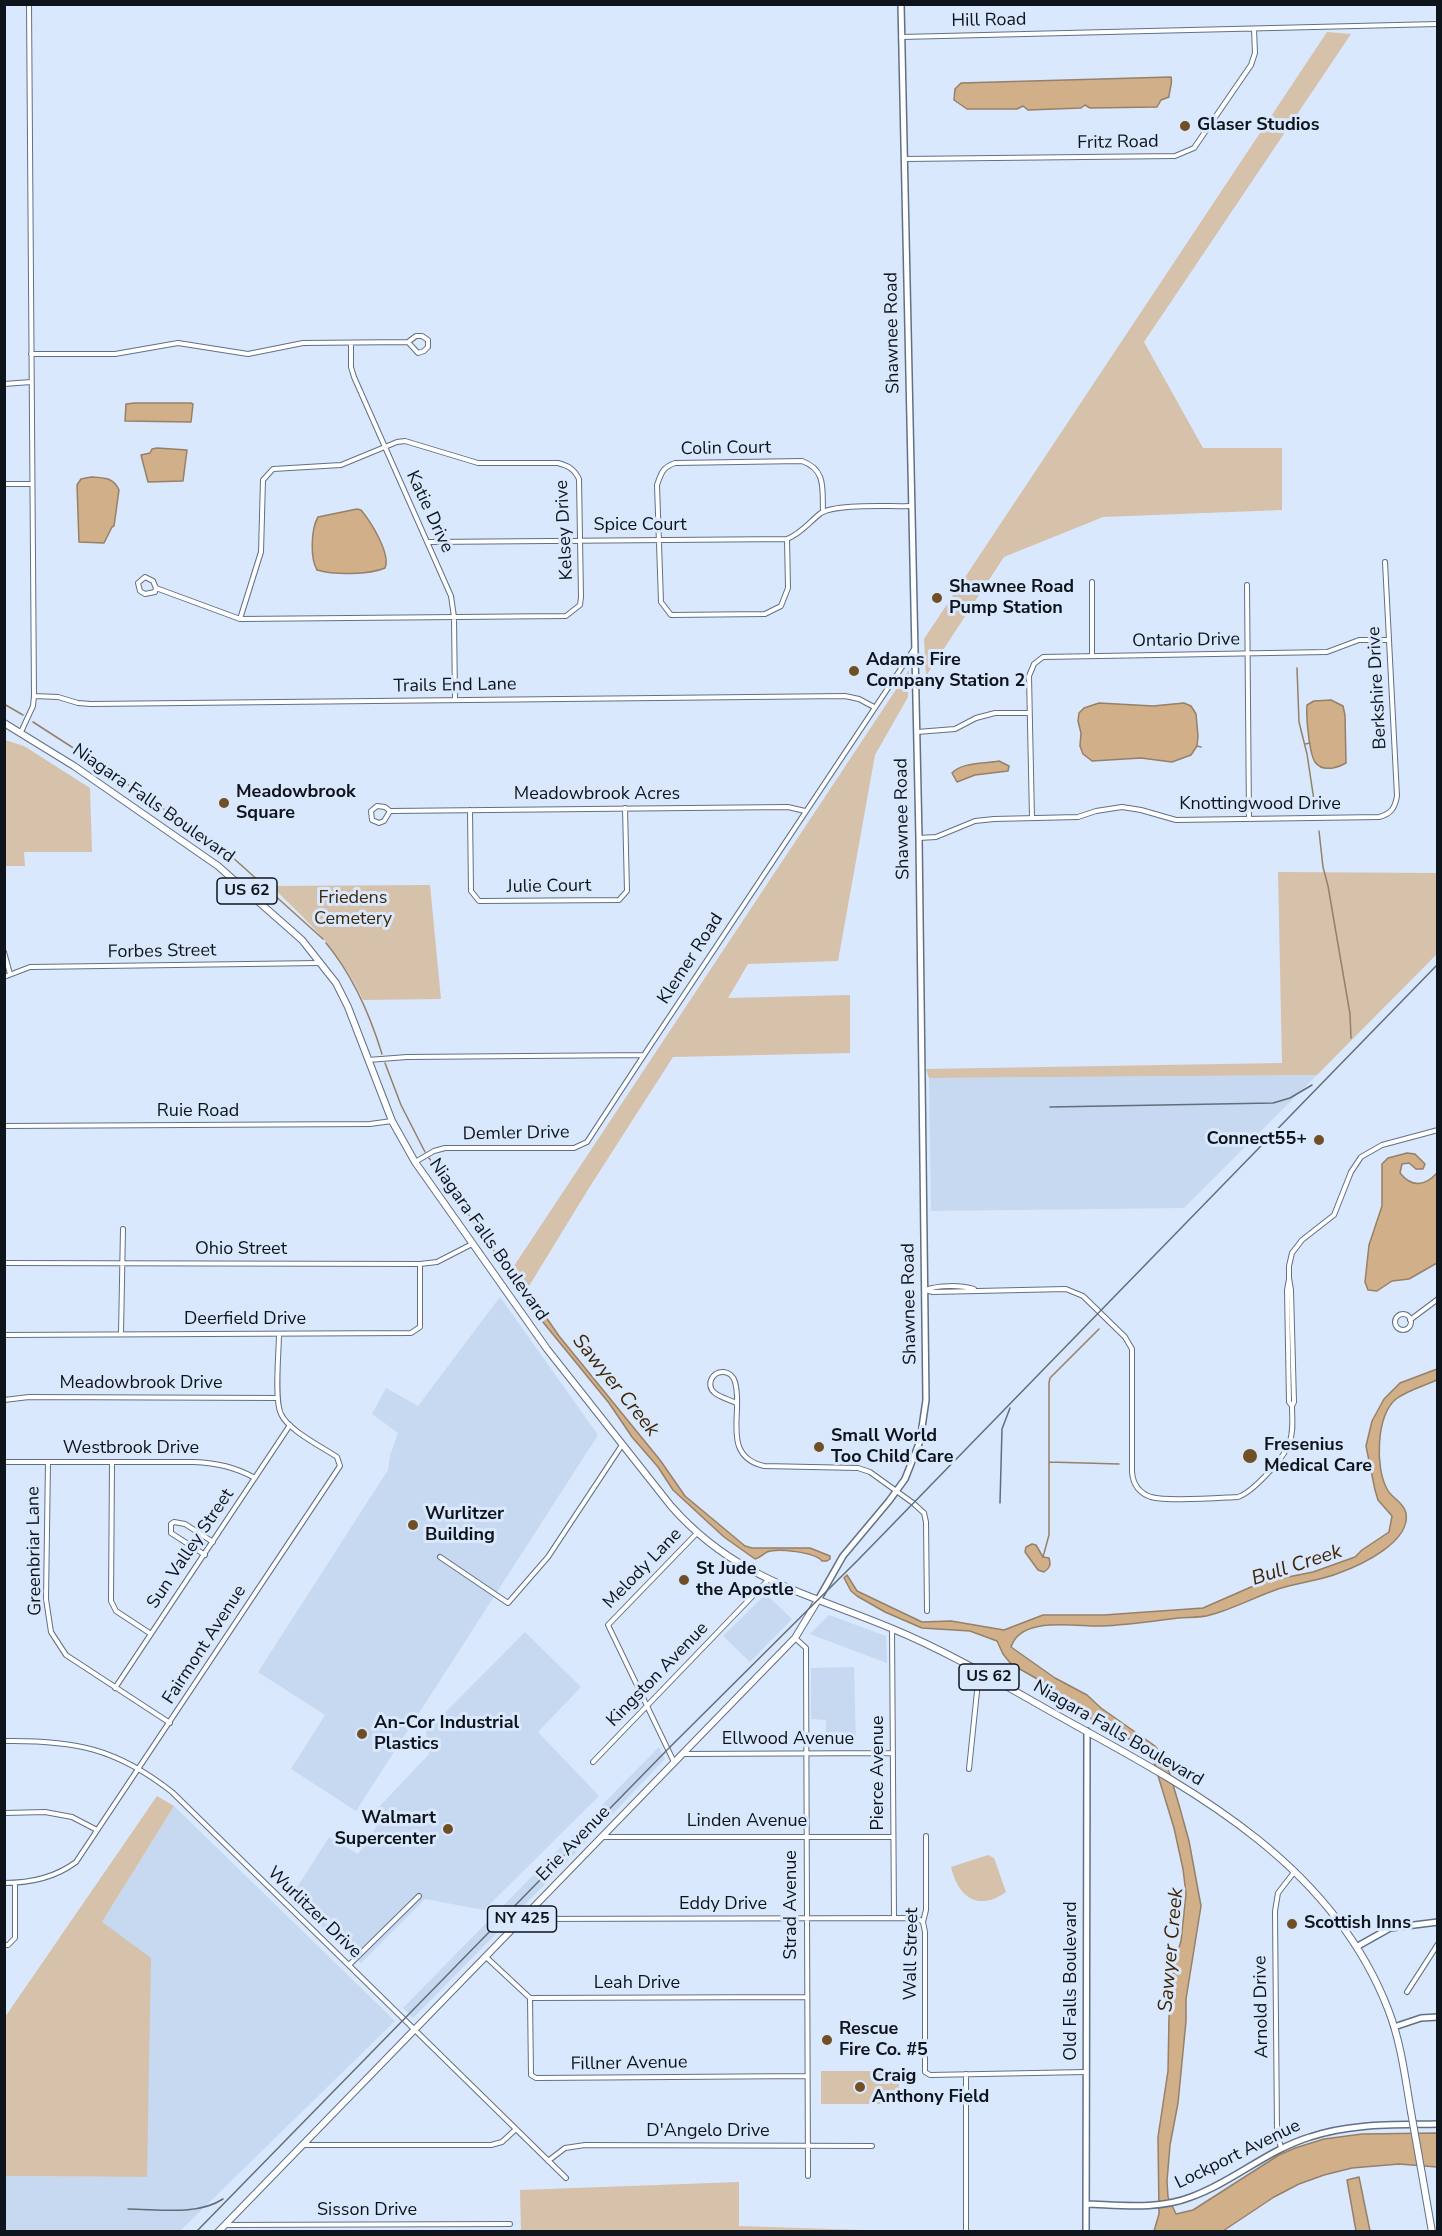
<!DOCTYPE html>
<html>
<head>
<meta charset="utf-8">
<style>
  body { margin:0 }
  #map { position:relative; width:1442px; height:2236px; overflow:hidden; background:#d9e8fc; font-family:"Nunito Sans",sans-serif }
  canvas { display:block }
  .frame { position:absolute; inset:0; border:6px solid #0e141c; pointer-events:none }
</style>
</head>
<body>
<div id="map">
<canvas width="1442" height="2236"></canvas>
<div class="frame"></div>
</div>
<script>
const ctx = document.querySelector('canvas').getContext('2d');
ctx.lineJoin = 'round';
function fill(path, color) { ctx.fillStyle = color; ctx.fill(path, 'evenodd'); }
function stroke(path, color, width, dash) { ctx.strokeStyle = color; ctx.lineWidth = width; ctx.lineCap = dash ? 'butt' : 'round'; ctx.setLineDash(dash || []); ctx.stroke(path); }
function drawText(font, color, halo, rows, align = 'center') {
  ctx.font = font + ' "Nunito Sans",sans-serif'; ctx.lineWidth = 6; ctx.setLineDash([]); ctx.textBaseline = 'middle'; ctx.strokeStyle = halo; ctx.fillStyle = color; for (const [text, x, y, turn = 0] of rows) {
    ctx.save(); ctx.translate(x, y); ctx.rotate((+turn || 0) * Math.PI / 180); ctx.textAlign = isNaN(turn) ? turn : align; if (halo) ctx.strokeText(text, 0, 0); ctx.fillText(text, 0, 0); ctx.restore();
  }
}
fill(new Path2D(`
  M1317,1075L1184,1208L931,1211L929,1078Z
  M500,1297L598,1435L356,1811L291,1769L325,1715L258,1672L388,1470L390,1456L398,1433L372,1414L386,1388L418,1406Z
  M766,1594L792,1619L750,1662L723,1636Z
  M829,1615L886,1636L887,1663L810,1634Z
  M525,1632L581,1687L538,1732L599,1796L484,1910L425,1899L361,1963L291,1897L329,1837L358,1854L378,1824V1808L429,1754L426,1732Z
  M854,1667L856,1745L826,1744V1720L811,1719V1668Z
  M659,1747L665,1759L564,1865L554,1854Z
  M174,1806L395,2021L180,2231L5,2232V2176L147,2177L102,1922Z
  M549,1859L559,1870L413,2018L403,2008Z`), '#c6d9f1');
fill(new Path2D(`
  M1327,32L1351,34L1144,342L1203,448H1282V510L1103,517L1004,557L926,676L924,639Z
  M909,670L908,697L875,755L838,961L748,964L728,998L850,995V1053L673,1057L589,1188L526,1291L512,1269Z
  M5,740L24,746L90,788L92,852H24L25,866H5Z
  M1278,872L1437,873V954L1317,1075L929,1078L926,1069L1282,1063Z
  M430,885L441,999L363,1000C342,953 308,921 271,886Z
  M157,1796L174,1806L102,1922L151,1958L147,2177L5,2176V2017Z
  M988,1855L994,1858L1006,1892C978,1912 958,1897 951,1867Z
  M821,2071H899V2104H821Z
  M739,2182V2226L893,2231H521L520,2190Z`), '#d6c1aa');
const water = new Path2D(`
  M1171,77C1173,84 1169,90 1169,97L1161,100L1157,107L1090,108L1085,105L1081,108L1028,110L1023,106L1017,109H967L954,100L955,89L961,83Z
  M135,403H191L193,404L191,422L125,421L126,404Z
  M157,448L187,450L183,481L148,482L141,455L150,453L152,449Z
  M91,477C104,478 113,477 119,490L114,526L112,527L104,543L79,542L77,485L81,479Z
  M357,509L361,510C371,522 391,554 385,568C369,575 334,575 317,570C310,558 311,529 318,517Z
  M1331,700L1343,706L1345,715L1346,763C1341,766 1338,767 1333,768C1326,769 1319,768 1315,762C1309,753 1306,716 1307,705L1314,701Z
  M1099,703L1153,706L1184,703L1191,706L1196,714L1198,736L1197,746L1191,755L1172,762L1141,758L1092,761L1083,754L1080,746L1081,733L1078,721L1079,713L1084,708Z
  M999,761L1009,766L1008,771L975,775L957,782L952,773C962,762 984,764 999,761Z
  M1407,1153L1415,1154L1425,1164L1423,1169H1416L1409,1163L1402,1164L1400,1173C1412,1188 1425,1186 1437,1173V1263L1409,1279L1392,1281L1377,1291L1368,1290L1365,1282L1369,1245L1382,1206V1164L1388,1158Z
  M501,1252L559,1336L660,1460L685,1496L745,1546L752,1548H810L830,1556V1559L827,1561H822C815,1552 777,1548 767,1552C763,1554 760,1558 755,1559L724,1537L673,1490L658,1467L632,1437L609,1403L538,1316L497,1255Z
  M1437,1369V1380C1424,1386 1408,1390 1396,1399C1376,1416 1375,1468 1387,1489C1392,1499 1403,1501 1406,1513C1411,1542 1361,1565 1339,1573C1320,1581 1298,1582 1278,1589C1255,1597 1233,1609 1210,1615C1200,1618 1189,1617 1178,1618C1153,1621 1127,1625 1102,1626C1077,1627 1021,1615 1011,1647L1055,1678L1087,1695L1101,1708L1155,1746L1166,1761L1179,1805L1189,1841L1201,1906L1186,1999V2021L1178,2103L1170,2145L1167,2181L1168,2197L1176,2214L1193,2210L1279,2155L1295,2148L1324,2139L1362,2134L1437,2133V2167L1399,2164L1352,2168L1324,2175L1299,2184L1274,2197L1223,2231H1154L1159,2214L1158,2137L1168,2071L1169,2017L1174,1964L1181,1941L1186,1894L1183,1869L1174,1828L1152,1756L1144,1747L1088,1717L1063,1699L1053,1688L1011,1664L1003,1654L997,1641L970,1631L922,1628L885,1612L857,1596L851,1591L844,1578L847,1575L857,1591L922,1622L951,1621L1004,1630L1043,1615H1104L1203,1608L1251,1587L1268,1581L1313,1572L1355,1557L1362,1550L1389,1532L1392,1516L1378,1500L1375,1490L1366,1446L1372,1421L1384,1399L1400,1383Z
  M1032,1544L1036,1545L1043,1557L1049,1558C1051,1565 1050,1568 1044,1572L1038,1570L1025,1552L1026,1547Z
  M1359,2177L1370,2231H1356L1347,2180Z`);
fill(water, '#d1af89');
stroke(water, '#968068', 1.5);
stroke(new Path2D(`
  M1297,668L1299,722L1307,754L1315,807
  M4,704L23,715
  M33,722L78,751
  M1305,744L1310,743
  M1197,746L1201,747
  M85,756L142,794
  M148,798L224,851
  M1319,831L1323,867L1328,886L1350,1014L1351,1038
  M230,855L323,939
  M326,943C352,974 370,1015 382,1054
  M385,1063L401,1105L425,1152
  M429,1158L497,1255
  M1049,1462L1119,1464
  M1043,1557L1049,1535V1383L1050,1378L1099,1329`), '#968068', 1.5);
const street = new Path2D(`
  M901,37L1438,24
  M904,159L1175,156L1194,148L1251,65L1255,53L1254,29
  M351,343V367L354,377L451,596L454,617L455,699
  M31,354H115L178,343L248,354L303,343L408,342L418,353L424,351L428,347V340L422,336H416L408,342
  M4,384L31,382
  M4,484H32
  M787,539L788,588L781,606L765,614L671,615L661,602L657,485C661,473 663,467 675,463L802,461C827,470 822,490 823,512
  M429,542L787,539C802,533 809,522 821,513C837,503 891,507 911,506
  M1092,582V656
  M1247,585L1249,819
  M156,588L155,592L145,594L140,591L138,583L145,577L153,581L156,588L240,619L566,616L580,605L581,597L579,479C574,469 569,466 558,463H478L405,441L397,442L341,465L273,469L263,480L261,552L240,619
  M34,696L58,697L78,703L91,704L845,696L859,699L874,707
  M21,732L33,706L34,696L29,4
  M917,732L955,729L976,718L995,713H1029
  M470,810L471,891L479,901L619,900L627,891L625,808
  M390,811L384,821L379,823L372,820L371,811L377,806L385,807L390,811L788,807L805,811
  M1032,818L1029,676L1034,664L1043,657L1327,652L1359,640H1389
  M919,838L936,837L975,821L994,819L1078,817L1096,811L1122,807L1141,810L1176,820L1379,817C1391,814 1395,808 1397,796L1385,562
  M4,952L10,974
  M4,977L30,967L320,963
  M368,1060L407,1057L644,1055L914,649
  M4,1126L370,1124L392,1121
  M415,1162L434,1151L445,1148H574L587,1142L644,1055
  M4,1263L420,1264L437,1262L472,1244
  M1289,1279L1287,1290L1289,1402L1292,1406
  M925,1290L933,1292L1066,1289L1083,1296L1125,1337L1132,1349V1472C1133,1484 1139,1493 1151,1497C1169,1502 1218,1498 1238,1497C1253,1492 1283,1459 1289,1444C1294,1432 1292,1418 1292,1406L1294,1402L1291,1290L1289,1278V1266L1292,1253L1302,1240L1334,1215L1351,1172L1361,1157L1382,1145L1438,1130
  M925,1290C938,1285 961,1285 974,1289
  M1395 1322a8 8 0 1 1 16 0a8 8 0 1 1-16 0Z
  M1410,1320L1438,1299
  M121,1333L123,1229
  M4,1335L411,1333L420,1327V1264
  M4,1400L29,1397L278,1398
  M736,1403C727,1398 706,1395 711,1380C716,1368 732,1370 735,1382C744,1411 720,1456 764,1466L858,1468L870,1472L913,1503L924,1513L926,1522L927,1611
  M4,1462H194C217,1463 235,1467 255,1478
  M48,1462L46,1599L51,1632L66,1655L170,1723
  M112,1462L111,1601L116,1611L151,1634
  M205,1555L171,1533V1524L174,1522L185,1524L213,1542
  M440,1557L508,1603L548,1557L622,1445
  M892,1628L894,1918
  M795,1638L806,1648V1653L808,2176
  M115,1688L290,1425
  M4,1741C74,1740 116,1748 172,1792L566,2178
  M683,1754L893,1753
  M593,1762L768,1580
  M674,1762L608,1625L697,1533
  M969,1769L979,1672
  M4,1813L45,1812L72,1817L97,1830
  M926,1836V1910L923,1922L925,1932V2072L930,2075L1086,2072
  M602,1837H893
  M4,1883C29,1883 56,1877 76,1862L340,1466L337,1457C322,1447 288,1430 281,1414C274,1400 279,1351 279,1334
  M522,1919L917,1918L923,1922
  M4,1945H8L15,1938V1883
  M486,1957L530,1998L806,1997
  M349,1965L419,1896
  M1407,1992L1438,1944
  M530,1998L531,2075L536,2078L807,2076
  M966,2074V2232
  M304,2145H491L502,2142L516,2129
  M1281,2148L1277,2131L1275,1911L1278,1893L1295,1871
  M548,2161L565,2148L585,2145L872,2146
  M225,2225L510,2224`);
const secondary = new Path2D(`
  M818,1600L843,1556L889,1501L905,1479L920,1441L926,1400L919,838L901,4
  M1358,1946L1390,1928L1438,1922
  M1394,2027L1421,2018L1438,2017
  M1086,2204C1120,2205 1158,2210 1191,2197C1233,2182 1267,2150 1310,2137C1351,2123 1395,2125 1438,2124
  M1086,2232L1087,1731`);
const primary = new Path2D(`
  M4,723L74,766L218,866L302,940L336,983L348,1007L392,1121L415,1162L547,1349L671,1506C735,1579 807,1593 893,1629C956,1655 1015,1692 1075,1725C1201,1794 1333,1867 1388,2009C1401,2042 1405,2077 1411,2112
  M1423,2180L1432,2232
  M218,2232L795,1638L818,1600`);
stroke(street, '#607187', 6);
stroke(secondary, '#607187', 8);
stroke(primary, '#607187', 8);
stroke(street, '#fff', 4);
stroke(secondary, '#fff', 5);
stroke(primary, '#fff', 6);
stroke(new Path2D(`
  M1050,1107L1273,1103L1290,1098L1312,1085
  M1000,1503L1002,1429L1010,1408
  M128,2209C158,2209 197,2216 223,2199
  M196,2232L668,1749L858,1560L1438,964`), '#636d7a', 1.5);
const primaryBridge = new Path2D(`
  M1411,2112L1423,2180`);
stroke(primaryBridge, '#607187', 8, []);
stroke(primaryBridge, '#fff', 6);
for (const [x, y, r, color] of [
  [1185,126,6,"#704f26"],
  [937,598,6,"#704f26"],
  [854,671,6,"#704f26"],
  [224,803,6,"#704f26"],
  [1319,1140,6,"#704f26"],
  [819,1447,6,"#704f26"],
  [1250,1456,8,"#704f26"],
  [413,1525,6,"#704f26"],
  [684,1580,6,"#704f26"],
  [362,1734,6,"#704f26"],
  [448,1829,6,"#704f26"],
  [1292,1924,6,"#704f26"],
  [827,2040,6,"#704f26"],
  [860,2087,6,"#704f26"]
]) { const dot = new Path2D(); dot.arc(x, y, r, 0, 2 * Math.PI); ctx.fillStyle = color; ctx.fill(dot); stroke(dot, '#d9e8fc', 2); }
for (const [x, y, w] of [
  [247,891,60],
  [989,1677,60],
  [522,1919,69]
]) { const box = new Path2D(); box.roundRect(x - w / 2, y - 13, w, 26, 4.5); ctx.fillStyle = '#d9e8fc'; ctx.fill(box); stroke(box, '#0e141c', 1.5); }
drawText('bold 16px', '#0e141c', null, [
  ["US 62",247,891],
  ["US 62",989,1677],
  ["NY 425",522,1919]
]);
drawText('18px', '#0e141c', '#d9e8fc', [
  ["Hill Road",989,21,-1],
  ["Fritz Road",1118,143,-1],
  ["Shawnee Road",893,333,-91],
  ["Colin Court",726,449,-1],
  ["Katie Drive",429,512,65],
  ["Spice Court",640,526],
  ["Kelsey Drive",565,530,-93],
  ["Ontario Drive",1186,641,-1],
  ["Trails End Lane",455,686,-1],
  ["Berkshire Drive",1378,688,-93],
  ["Meadowbrook Acres",597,795],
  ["Niagara Falls Boulevard",153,804,35],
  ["Knottingwood Drive",1260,805],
  ["Shawnee Road",903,819,-91],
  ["Julie Court",549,887,-1],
  ["Forbes Street",162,952,-1],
  ["Klemer Road",691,959,-57],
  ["Ruie Road",198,1112],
  ["Demler Drive",516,1134,-1],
  ["Niagara Falls Boulevard",488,1240,55],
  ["Ohio Street",241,1250],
  ["Shawnee Road",910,1304,-91],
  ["Deerfield Drive",245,1320],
  ["Meadowbrook Drive",141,1384],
  ["Westbrook Drive",131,1449],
  ["Sun Valley Street",191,1549,-56],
  ["Greenbriar Lane",35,1551,-91],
  ["Melody Lane",643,1569,-46],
  ["Fairmont Avenue",205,1645,-57],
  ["Kingston Avenue",658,1675,-46],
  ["Niagara Falls Boulevard",1118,1734,30],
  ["Ellwood Avenue",788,1740],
  ["Pierce Avenue",879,1773,-90],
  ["Linden Avenue",747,1822],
  ["Erie Avenue",574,1844,-46],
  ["Eddy Drive",723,1905],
  ["Strad Avenue",792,1905,-90],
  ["Wurlitzer Drive",314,1913,44],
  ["Wall Street",912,1954,-89],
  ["Old Falls Boulevard",1072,1981,-90],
  ["Leah Drive",637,1984],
  ["Arnold Drive",1262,2007,-91],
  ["Fillner Avenue",629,2064,-1],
  ["D'Angelo Drive",708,2132],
  ["Lockport Avenue",1238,2155,-26],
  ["Sisson Drive",367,2211]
]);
drawText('bold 18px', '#0e141c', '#d9e8fc', [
  ["Glaser Studios",1197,126],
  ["Shawnee Road",949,588],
  ["Pump Station",949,609],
  ["Adams Fire",866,661],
  ["Company Station 2",866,682],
  ["Meadowbrook",236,793],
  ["Square",236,814],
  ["Connect55+",1307,1140,"right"],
  ["Small World",831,1437],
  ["Too Child Care",831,1458],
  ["Fresenius",1264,1446],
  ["Medical Care",1264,1467],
  ["Wurlitzer",425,1515],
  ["Building",425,1536],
  ["St Jude",696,1570],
  ["the Apostle",696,1591],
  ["An-Cor Industrial",374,1724],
  ["Plastics",374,1745],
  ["Walmart",436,1819,"right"],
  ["Supercenter",436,1840,"right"],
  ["Scottish Inns",1304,1924],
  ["Rescue",839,2030],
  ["Fire Co. #5",839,2051],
  ["Craig",872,2077],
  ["Anthony Field",872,2098]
], 'left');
drawText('18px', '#3f2707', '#d9e8fc', [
  ["Friedens",353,899],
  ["Cemetery",353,920]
]);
drawText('italic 20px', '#3d2505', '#d9e8fc', [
  ["Sawyer Creek",615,1386,51],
  ["Bull Creek",1297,1566,-18],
  ["Sawyer Creek",1172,1950,-85]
]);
</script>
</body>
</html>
